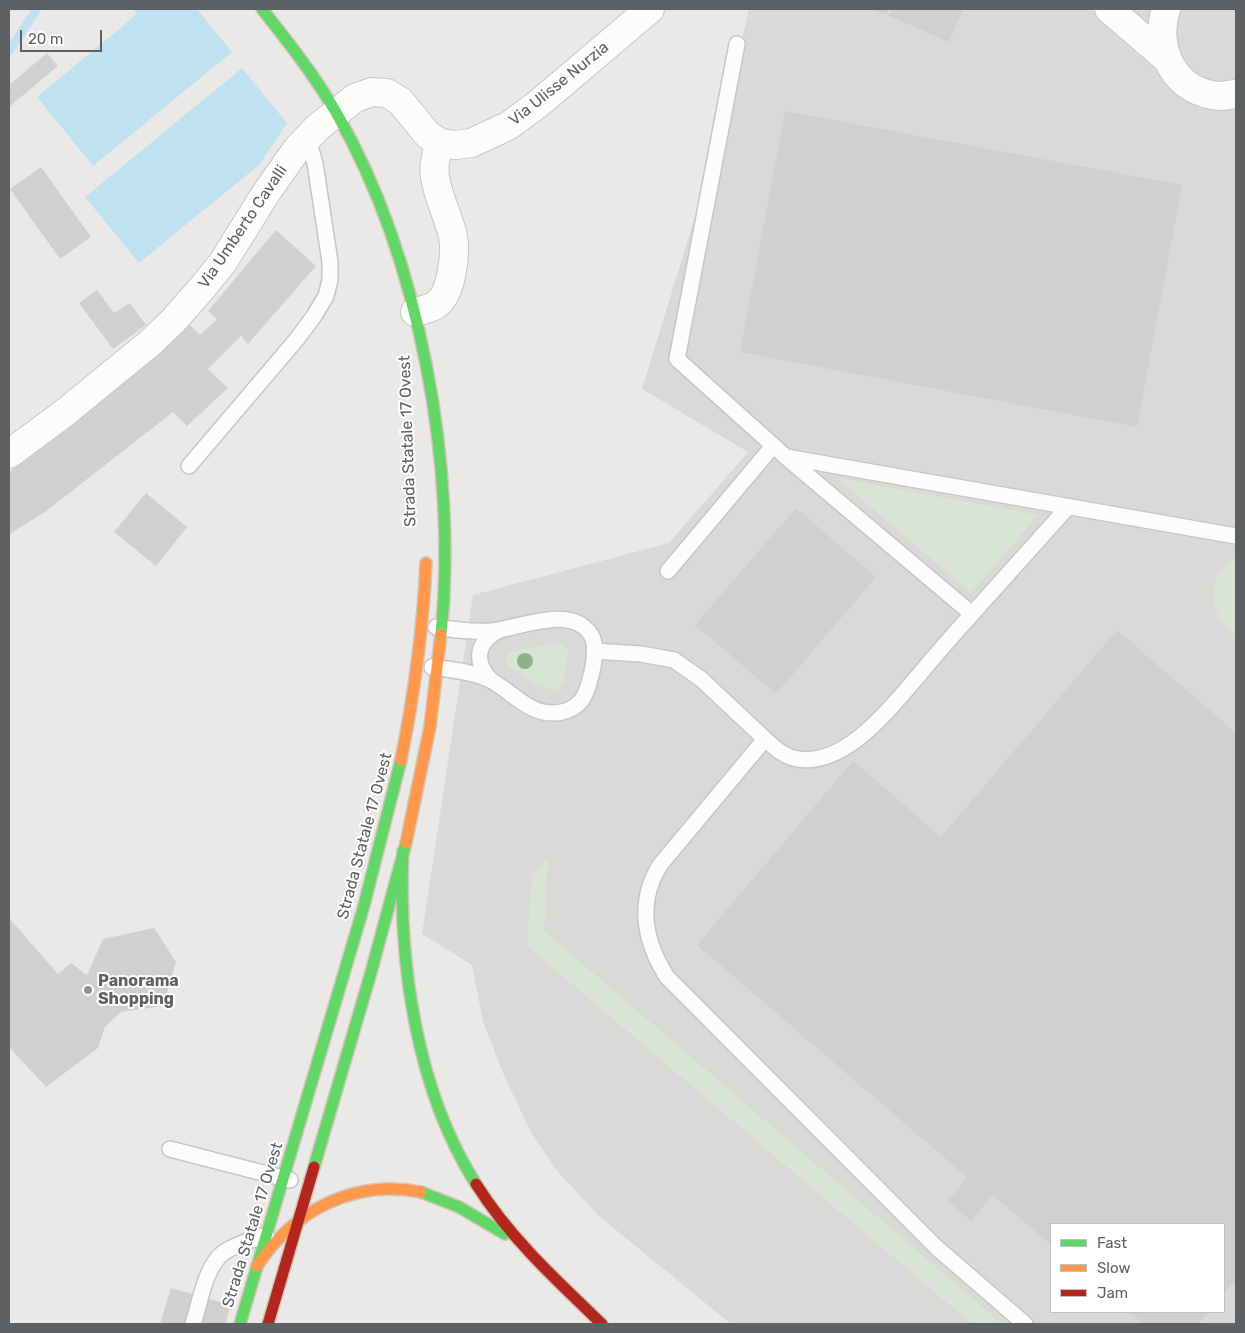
<!DOCTYPE html>
<html>
<head>
<meta charset="utf-8">
<style>
  body { margin:0 }
  #map { position:relative; width:1245px; height:1333px; overflow:hidden; background:#ebe9e7; font-family:Rubik,sans-serif }
  canvas { display:block }
  .frame { position:absolute; inset:0; border:10px solid #5d6163; pointer-events:none }
  .legend { position:absolute; left:1050px; top:1223px; width:175px; height:90px; box-sizing:border-box; background:#fff; border:1px solid #bec0c1; margin:0; padding:6px 9px; list-style:none; font-size:15px; color:#5d6163 }
  .legend li { display:flex; align-items:center; gap:10px; height:25px }
  .legend b { width:25px; border:1px solid #bec0c1 }
  .scale { position:absolute; left:20px; top:30px; width:82px; height:22px; box-sizing:border-box; border:2px solid #5d6163; border-top:0; padding-left:6px; font-size:15px; line-height:18px; white-space:nowrap; color:#5d6163; -webkit-text-stroke:4px #fff; paint-order:stroke }
</style>
</head>
<body>
<div id="map">
<canvas width="1245" height="1333"></canvas>
<div class="frame"></div>
<ul class="legend">
<li><b style="height:6px;background:#63d668"></b>Fast</li>
<li><b style="height:6px;background:#ff974d"></b>Slow</li>
<li><b style="height:6px;background:#b3261e"></b>Jam</li>
</ul>
<div class="scale">20 m</div>
</div>
<script>
const ctx = document.querySelector('canvas').getContext('2d');
ctx.lineJoin = 'round';
function fill(path, color) { ctx.fillStyle = color; ctx.fill(path, 'evenodd'); }
function stroke(path, color, width, dash) { ctx.strokeStyle = color; ctx.lineWidth = width; ctx.lineCap = dash ? 'butt' : 'round'; ctx.setLineDash(dash || []); ctx.stroke(path); }
function drawText(font, color, halo, rows, align = 'center') {
  ctx.font = font + ' Rubik,sans-serif'; ctx.lineWidth = 4; ctx.setLineDash([]); ctx.textBaseline = 'middle'; ctx.strokeStyle = halo; ctx.fillStyle = color; for (const [text, x, y, turn = 0] of rows) {
    ctx.save(); ctx.translate(x, y); ctx.rotate((+turn || 0) * Math.PI / 180); ctx.textAlign = isNaN(turn) ? turn : align; if (halo) ctx.strokeText(text, 0, 0); ctx.fillText(text, 0, 0); ctx.restore();
  }
}
fill(new Path2D(`
  M749,9H1236V1324H731L600,1217L558,1172L532,1134L505,1078L483,1022L472,965L422,934L473,595L669,543L748,452L642,389L717,145ZM1051,1224H1224V1312H1051Z`), '#dbd9d7');
fill(new Path2D(`
  M837,478L1038,515L971,593Z
  M1236,557V636C1208,616 1203,575 1236,557Z
  M558,643L564,645L568,652L563,684L557,690C546,691 511,672 506,663L507,655L514,651Z
  M548,857L544,931L1002,1324H972L527,946L532,876Z`), '#d8e5d4');
fill(new Path2D(`
  M133,9H197L232,52L93,166L37,97L137,14Z
  M242,68L287,123L259,165L139,263L85,197Z`), '#c0e2f0');
stroke(new Path2D(`
  M9,51L37,9`), '#c0e2f0', 9);
fill(new Path2D(`
  M872,9H889L886,15Z
  M892,9H963L949,42L889,16Z
  M47,53L58,66L9,107V85Z
  M785,111L1182,185L1137,427L740,352Z
  M41,167L91,237L60,259L10,189Z
  M276,230L316,266L248,344L241,336L208,369L228,388L187,426L173,412L45,512L9,534V472L141,369L187,322L200,335L217,319L208,311Z
  M97,290L114,313L130,303L146,325L113,349L79,303Z
  M146,493L187,527L156,566L114,532Z
  M796,508L876,577L776,694L695,625Z
  M1117,630L1236,733V1279L1224,1294V1224H1051V1245L993,1195L971,1221L948,1201L967,1177L697,945L853,761L941,837Z
  M9,918L58,974L71,963L87,975L103,939L154,928L176,962L163,1006L121,1012L105,1027L98,1048L46,1087L9,1047Z
  M171,1288L231,1305L225,1324H160Z
  M1129,1312H1209L1198,1324H1144Z`), '#d2d0cf');
const lane = new Path2D(`
  M737,44L677,359L786,457L1236,536
  M787,458L972,614L1068,507
  M189,466L297,339L314,316L326,296L330,280V262L315,163L310,147L305,140
  M668,571L773,446
  M594,651L641,654L674,660L701,679L765,739L660,865C637,902 644,941 667,977L937,1248L1025,1324
  M432,667C451,670 470,671 488,679C510,689 527,714 554,713C563,713 574,709 581,701C589,691 597,656 594,643C593,637 589,631 584,627C562,609 518,628 492,631C474,632 454,630 436,627
  M492,681C473,663 476,641 500,630
  M765,739C774,747 782,755 793,758C843,771 891,707 919,675C936,654 954,634 972,614
  M170,1149L290,1180
  M193,1324C200,1303 205,1267 223,1253C235,1244 252,1240 266,1235`);
const street = new Path2D(`
  M1109,9L1167,59
  M1166,9C1153,49 1175,94 1221,96C1226,96 1231,94 1236,94
  M415,312C422,310 431,309 437,304C452,293 456,253 453,236C448,216 438,197 435,177C433,165 436,154 440,143
  M9,454L63,414L150,343L173,321L203,287L223,262L266,193L297,149L318,127L355,98L372,92L387,93L400,101L428,135L440,143L456,145L471,143L508,126L538,104L650,9`);
const fast = new Path2D(`
  M262,9C289,43 315,76 337,114C420,259 458,469 441,634
  M403,851C398,961 416,1090 476,1184
  M314,1167L370,976L406,843
  M421,1192L459,1207L505,1234
  M240,1324L363,909L401,760`);
const slow = new Path2D(`
  M401,760C414,695 423,630 426,563
  M406,843L430,727L441,634
  M257,1266C294,1210 354,1179 421,1192`);
const jam = new Path2D(`
  M476,1184C510,1238 556,1280 602,1324
  M268,1324L314,1167`);
stroke(lane, '#c6c6c6', 18);
stroke(street, '#c6c6c6', 30);
stroke(fast, '#d0c6b8', 14);
stroke(slow, '#d0c6b8', 14);
stroke(jam, '#d0c6b8', 14);
stroke(lane, '#fcfcfb', 15);
stroke(street, '#fcfcfb', 28);
stroke(fast, '#63d668', 11);
stroke(slow, '#ff974d', 11);
stroke(jam, '#b3261e', 11);
ctx.fillStyle = '#90af8b';
for (const [x, y] of [
  [525,661]
]) { ctx.beginPath(); ctx.arc(x, y, 8, 0, 2 * Math.PI); ctx.fill(); }
for (const [x, y, r, color] of [
  [88,990,5,"#8f9191"]
]) { const dot = new Path2D(); dot.arc(x, y, r, 0, 2 * Math.PI); ctx.fillStyle = color; ctx.fill(dot); stroke(dot, '#fff', 2); }
drawText('16px', '#5d6163', '#fff', [
  ["Via Ulisse Nurzia",559,84,-39],
  ["Via Umberto Cavalli",243,227,-56],
  ["Strada Statale 17 Ovest",408,441,-92],
  ["Strada Statale 17 Ovest",365,836,-75],
  ["Strada Statale 17 Ovest",253,1225,-73]
]);
drawText('bold 16px', '#5d6163', '#fff', [
  ["Panorama",98,981],
  ["Shopping",98,999]
], 'left');
</script>
</body>
</html>
